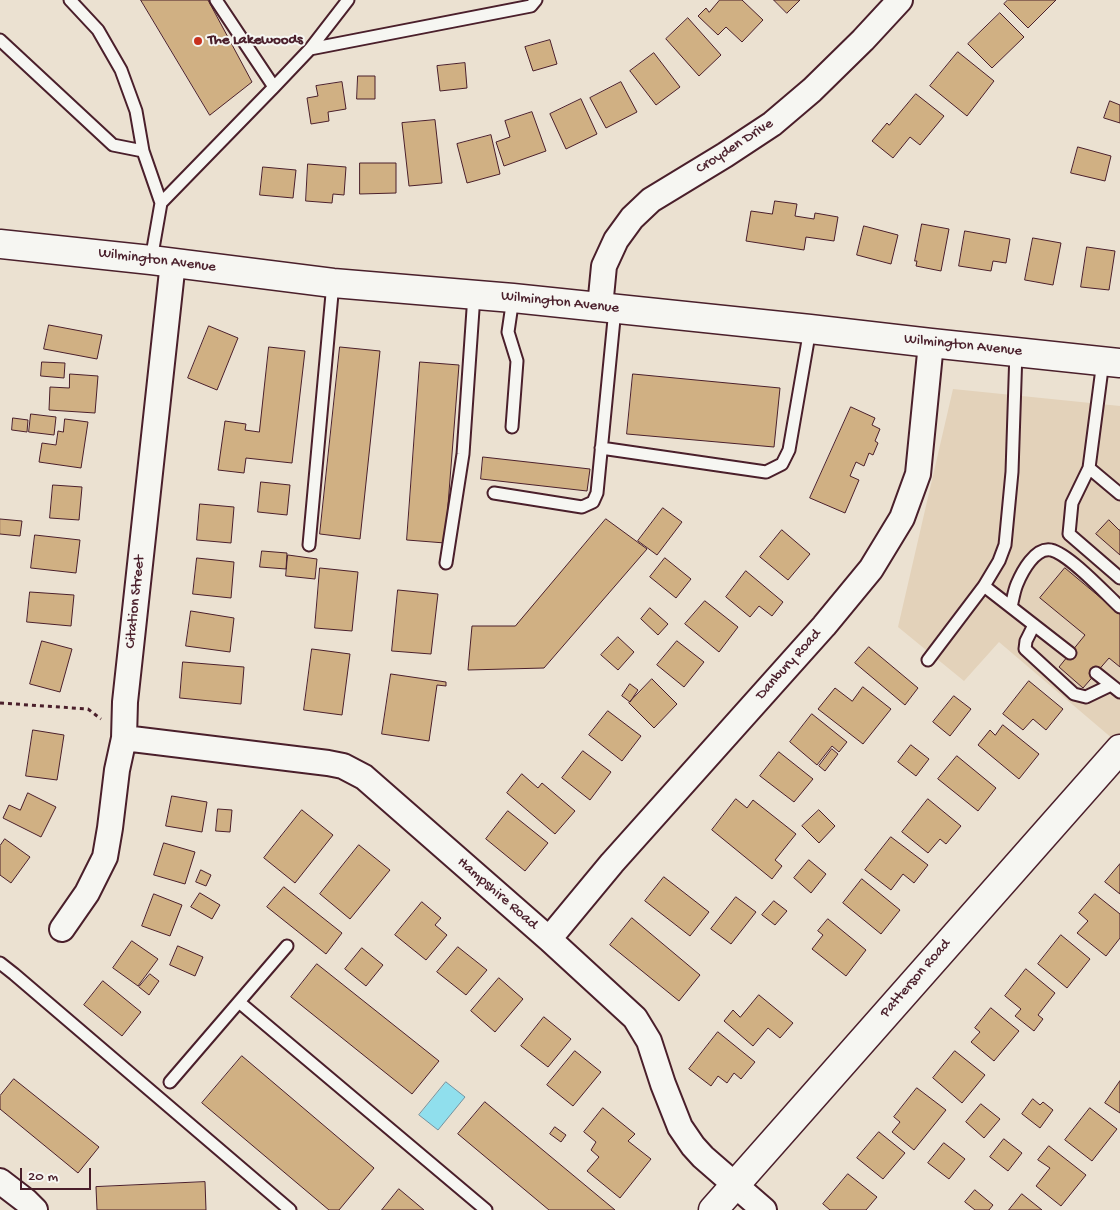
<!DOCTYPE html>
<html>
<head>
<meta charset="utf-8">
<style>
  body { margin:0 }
  #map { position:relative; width:1120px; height:1210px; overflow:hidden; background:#ebe1d1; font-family:"Gochi Hand",sans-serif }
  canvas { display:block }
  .scale { position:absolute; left:20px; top:1168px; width:71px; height:22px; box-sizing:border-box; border:2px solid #4a1f2b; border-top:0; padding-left:6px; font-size:15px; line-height:18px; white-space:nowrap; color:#4a1f2b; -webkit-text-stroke:4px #f6f6f2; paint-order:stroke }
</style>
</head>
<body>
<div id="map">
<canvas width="1120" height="1210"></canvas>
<div class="scale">20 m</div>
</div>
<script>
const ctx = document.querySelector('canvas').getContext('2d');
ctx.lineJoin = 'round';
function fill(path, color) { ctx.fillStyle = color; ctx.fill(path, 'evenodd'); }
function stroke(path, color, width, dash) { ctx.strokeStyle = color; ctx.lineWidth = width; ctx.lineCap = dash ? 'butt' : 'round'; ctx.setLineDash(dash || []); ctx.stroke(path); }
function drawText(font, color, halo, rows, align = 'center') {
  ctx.font = font + ' "Gochi Hand",sans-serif'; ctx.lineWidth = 4; ctx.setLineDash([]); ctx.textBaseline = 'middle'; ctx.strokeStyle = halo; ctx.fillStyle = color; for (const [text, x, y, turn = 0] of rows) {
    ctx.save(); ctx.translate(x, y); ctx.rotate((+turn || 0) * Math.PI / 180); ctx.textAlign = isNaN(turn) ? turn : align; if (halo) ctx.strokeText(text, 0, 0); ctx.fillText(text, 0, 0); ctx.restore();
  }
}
fill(new Path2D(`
  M953,389L1120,406V745L999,642L964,681L898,627Z`), '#e3d2ba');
const water = new Path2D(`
  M446,1082L465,1097L438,1130L419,1115Z`);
fill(water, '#90dfed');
stroke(water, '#74929f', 1);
const building = new Path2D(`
  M141,0H208L252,82L210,115Z
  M720,0H742L763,20L742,42L726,27L718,35L698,16L706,8L709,12Z
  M774,0H800L787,13Z
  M1008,0H1056L1028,28L1004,4Z
  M1000,13L1024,37L992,68L968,44Z
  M688,18L721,55L699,76L666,39Z
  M550,40L557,64L533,71L525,47Z
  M958,52L994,81L967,116L930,86Z
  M654,53L680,87L656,105L630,71Z
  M465,63L467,88L440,91L437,66Z
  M358,76H375V99H357Z
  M342,82L346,109L328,112L329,121L311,124L307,98L318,96L316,86Z
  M621,82L637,112L606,128L590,98Z
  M916,94L944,116L920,145L910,137L893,158L872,141L887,123L889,125Z
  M581,99L597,134L566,149L550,114Z
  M1110,101L1120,105V123L1104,118Z
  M532,112L546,151L504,166L496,142L510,137L505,121Z
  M435,120L442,183L409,186L402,123Z
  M491,135L500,174L467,183L457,144Z
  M1078,147L1111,156L1105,181L1071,173Z
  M360,163H396V193L360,194Z
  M308,164L346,167L344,195L333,194L332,203L306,201Z
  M263,167L296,170L293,198L260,195Z
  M775,201L797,204L795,216L814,219L815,213L838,217L834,241L806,237L804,250L746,241L751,211L772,214Z
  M922,224L949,229L941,271L916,266L917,261H915Z
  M864,226L898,235L891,264L857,255Z
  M965,231L1010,239L1006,263L993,261L991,271L959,266Z
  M1033,238L1061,243L1053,285L1025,280Z
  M1087,247L1115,251L1109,290L1081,287Z
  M49,325L102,335L97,359L44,349Z
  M209,326L238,338L217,390L188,378Z
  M269,347L305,351L292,463L246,458L244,473L218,470L225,421L246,424L245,430L259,432Z
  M340,347L380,351L360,539L320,534Z
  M42,362L65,363L64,378L41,376Z
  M420,362L459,365L445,543L407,540Z
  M70,374L98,376L95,413L49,410L50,387L69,388Z
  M633,374L780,388L774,447L627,434Z
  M851,407L875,418L872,425L880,429L875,441L878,443L873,455L869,453L864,466L856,462L850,476L859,480L845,513L810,498Z
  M31,414L56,417L54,435L29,432Z
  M13,418L28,420L27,432L12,430Z
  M65,419L88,422L81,468L39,462L42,443L56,445L58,431L63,432Z
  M483,457L590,469L587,491L481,479Z
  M261,482L290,485L287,515L258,512Z
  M53,485L82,487L79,520L50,518Z
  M200,504L234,507L231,543L197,540Z
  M663,508L682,522L657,555L638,541Z
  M0,519L22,521L20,536L0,534Z
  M606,519L647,549L544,668L468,670L472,626H515Z
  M1109,520L1119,530H1120V555L1096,534Z
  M782,530L810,554L788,580L760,557Z
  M35,535L80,540L76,573L31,568Z
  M262,551L287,553L286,569L260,567Z
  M288,555L317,559L315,579L286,576Z
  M197,558L234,562L231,598L193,594Z
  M665,558L691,579L676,598L650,577Z
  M320,568L358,572L352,631L315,628Z
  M1065,568L1120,614V667L1109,658L1083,688L1059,667L1085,635L1040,598Z
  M746,571L783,602L772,616L759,606L750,617L726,597Z
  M398,590L438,594L431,654L392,651Z
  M30,592L74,595L71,626L27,622Z
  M705,601L738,627L719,652L685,624Z
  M650,608L668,624L658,635L641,619Z
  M191,611L234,618L230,652L186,646Z
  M618,637L634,652L618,670L601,655Z
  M42,641L72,649L60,692L30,684Z
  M677,641L704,662L684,687L657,665Z
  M869,647L918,688L905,705L855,663Z
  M312,649L350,654L342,715L304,710Z
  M183,662L244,667L241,704L180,698Z
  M391,674L446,682V686L437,685L429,741L382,734Z
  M652,679L677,704L654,728L629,703Z
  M1029,681L1063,709L1046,730L1033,719L1023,730L1003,714Z
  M630,684L638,690L630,702L622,696Z
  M863,687L891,709L863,744L818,709L835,688L852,701Z
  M954,696L971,709L950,736L933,722Z
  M608,711L641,736L622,761L589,735Z
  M812,714L847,742L839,752L832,746L817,765L790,742Z
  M1003,725L1039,754L1019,779L978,745L990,730L995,735Z
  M33,730L64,735L57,780L26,776Z
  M911,745L929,759L916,776L898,762Z
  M832,749L838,754L825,771L819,766Z
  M583,751L611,772L590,800L562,778Z
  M779,752L813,779L794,802L760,776Z
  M957,756L996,788L978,811L938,779Z
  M522,774L538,788L542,783L575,811L555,834L507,793Z
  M28,793L56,807L41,837L3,818L9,805L20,810Z
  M172,796L207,802L202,832L166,826Z
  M736,799L747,808L753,800L796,834L775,860L782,866L772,879L712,830Z
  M928,799L961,826L946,844L940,839L928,853L902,832Z
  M218,809L232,810L230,832L216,831Z
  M302,810L333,835L295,883L264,858Z
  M819,810L835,826L819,843L802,826Z
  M508,811L548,843L525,871L486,839Z
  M891,837L928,865L914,883L903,874L891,890L865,870Z
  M5,839L30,857L11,883L0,875V846Z
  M164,843L195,852L185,884L154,875Z
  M359,845L390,870L350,919L320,894Z
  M809,860L826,874L811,893L794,878Z
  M1120,864V894L1105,882Z
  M201,870L211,875L206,886L196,882Z
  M664,877L709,912L690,936L645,901Z
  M862,879L900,910L881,934L843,903Z
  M284,887L342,933L326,954L267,907Z
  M200,893L220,905L212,919L191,907Z
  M154,894L182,905L170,936L142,926Z
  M1095,894L1120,914V938L1106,956L1077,933L1088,921L1079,913Z
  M736,897L756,912L731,944L711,929Z
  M774,901L787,911L775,925L762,915Z
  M422,902L441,918L435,925L447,935L426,960L395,935Z
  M632,918L700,975L679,1001L610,945Z
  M828,919L866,950L846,976L812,949L823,935L818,931Z
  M1061,935L1090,959L1067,988L1038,964Z
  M132,941L158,959L138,986L113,968Z
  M178,946L203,957L195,976L170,965Z
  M458,947L487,970L466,995L437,972Z
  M362,948L383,965L366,986L345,969Z
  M317,964L439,1061L412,1094L291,997Z
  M1026,969L1055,993L1038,1015L1043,1019L1034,1031L1015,1016L1021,1009L1005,996Z
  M150,974L159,981L149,995L139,987Z
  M499,978L523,999L495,1032L471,1011Z
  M103,981L141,1012L122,1036L84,1005Z
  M759,995L793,1023L780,1038L768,1028L753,1046L724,1021L733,1010L740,1017Z
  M991,1008L1019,1031L994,1061L971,1042L980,1032L975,1028Z
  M544,1017L571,1039L548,1067L521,1046Z
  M718,1032L755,1062L741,1079L734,1073L727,1083L718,1076L711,1086L689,1069Z
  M575,1051L601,1072L573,1106L547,1085Z
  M955,1051L985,1075L962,1103L933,1078Z
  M242,1056L374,1168L339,1210H329L202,1103Z
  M14,1079L99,1147L78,1173L0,1109V1096Z
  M1120,1081V1113L1105,1103Z
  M917,1088L946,1110L914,1150L892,1132L900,1122L894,1117Z
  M1033,1099L1040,1105L1043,1102L1053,1110L1040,1128L1022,1114Z
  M485,1102L615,1210H549L458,1134Z
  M981,1104L1000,1119L984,1138L966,1122Z
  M603,1108L635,1134L628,1141L651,1159L620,1198L587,1171L599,1157L591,1150L596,1142L584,1132Z
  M1090,1108L1117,1129L1092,1161L1065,1140Z
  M555,1127L566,1135L561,1142L550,1134Z
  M879,1132L905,1153L883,1179L857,1158Z
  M1004,1139L1022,1153L1008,1171L990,1157Z
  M944,1143L965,1159L949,1179L928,1163Z
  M1049,1146L1086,1175L1061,1206L1036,1186L1050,1168L1038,1160Z
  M848,1174L877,1197L866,1210H830L823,1204Z
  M205,1182L206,1210H97L96,1187Z
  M399,1189L424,1210H382Z
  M975,1190L993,1205L989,1210H975L965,1202Z
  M1022,1194L1042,1210H1009Z`);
fill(building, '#d0b083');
stroke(building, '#4a1f2b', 1);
const lane = new Path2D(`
  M70,0L98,30L121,70L136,111L143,151
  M216,0L274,87
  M0,40L113,145L143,151L161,203
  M310,49L531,6L536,0
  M151,260L161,203L274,87L310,49L348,0
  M512,427L517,361L508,332L513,298
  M601,448L766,472L782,464L789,450L810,329
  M1089,468L1103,361
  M494,493L582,507L593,502L597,493L615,309
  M1120,494L1089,468L1072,503L1069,534L1120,578
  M309,545L333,283
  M446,563L463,454L474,295
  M984,586L1070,653
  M1011,607C1013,599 1014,591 1017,584C1022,572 1035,547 1051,550C1069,554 1105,593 1120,607
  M1034,625L1026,641L1025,649L1074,694L1086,697L1111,685
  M928,660L984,586L999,561L1005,545L1012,472L1016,351
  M1096,673L1120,692
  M0,963L14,974L290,1210
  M239,1002L486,1210
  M170,1082L287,946`);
const street = new Path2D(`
  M600,307L604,266L616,240L632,218L651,200L725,155L772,124L812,90L863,40L900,0
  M124,738L328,763L343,766L364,777L549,939L635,1018L649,1041L663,1084L680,1127L693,1146L703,1157L764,1210
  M62,929L87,893L105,857L110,828L117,770L124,738L125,702L173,262
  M549,939L612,863L824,626L871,569L902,518L918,474L931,343
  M0,1181L26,1201L35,1210`);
const secondary = new Path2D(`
  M713,1210L1120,749`);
const primary = new Path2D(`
  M0,244L151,260L333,283L513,298L810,329L931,343L1120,363`);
stroke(lane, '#4a1f2b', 15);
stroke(street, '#4a1f2b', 28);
stroke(secondary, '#4a1f2b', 31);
stroke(primary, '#4a1f2b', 31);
stroke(new Path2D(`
  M0,703L88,709L101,719`), '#4a1f2b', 3, [4, 4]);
stroke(lane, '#f6f6f2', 11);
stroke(street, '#f6f6f2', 24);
stroke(secondary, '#f6f6f2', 28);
stroke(primary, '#f6f6f2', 28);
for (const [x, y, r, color] of [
  [198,41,5,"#c8321e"]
]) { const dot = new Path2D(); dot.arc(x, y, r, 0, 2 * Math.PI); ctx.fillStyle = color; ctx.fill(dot); stroke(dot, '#f6f6f2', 2); }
drawText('bold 15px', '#4a1f2b', '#f6f6f2', [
  ["The Lakewoods",208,41]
], 'left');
drawText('15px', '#4a1f2b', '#f6f6f2', [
  ["Croyden Drive",735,147,-33],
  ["Wilmington Avenue",157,261,7],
  ["Wilmington Avenue",560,303,6],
  ["Wilmington Avenue",963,346,6],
  ["Citation Street",136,602,-84],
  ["Danbury Road",789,665,-48],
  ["Hampshire Road",497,894,41],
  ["Patterson Road",916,979,-49]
]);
</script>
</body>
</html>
